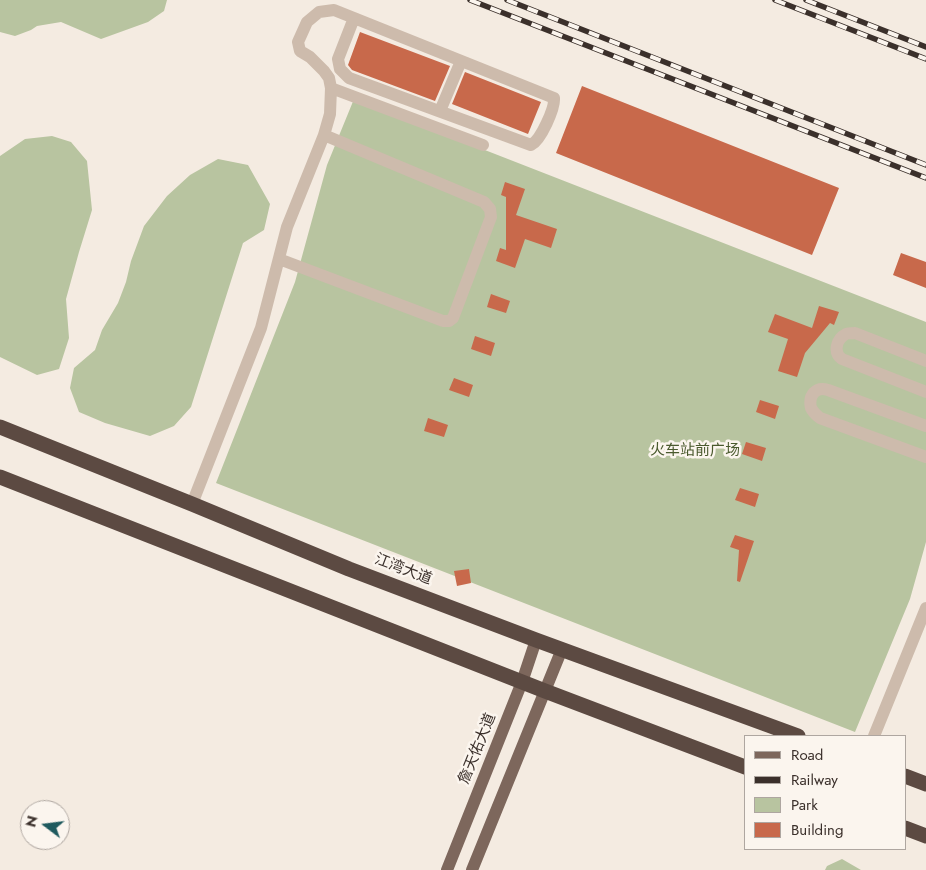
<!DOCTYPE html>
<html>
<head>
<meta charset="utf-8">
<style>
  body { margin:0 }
  #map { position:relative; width:926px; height:870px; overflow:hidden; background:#f4ebe1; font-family:Jost,sans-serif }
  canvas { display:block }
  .legend { position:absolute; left:744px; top:735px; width:162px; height:115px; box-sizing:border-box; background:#fbf5ee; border:1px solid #aea6a0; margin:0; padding:6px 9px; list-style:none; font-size:15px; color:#3b302b }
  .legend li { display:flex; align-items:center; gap:10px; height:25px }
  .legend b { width:25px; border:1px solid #aea6a0 }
  .north { position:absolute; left:20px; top:800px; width:50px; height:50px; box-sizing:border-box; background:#fbf5ee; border:1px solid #aea6a0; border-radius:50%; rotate:285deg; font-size:14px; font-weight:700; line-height:20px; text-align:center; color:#3b302b }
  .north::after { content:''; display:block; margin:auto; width:18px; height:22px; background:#1f5a5e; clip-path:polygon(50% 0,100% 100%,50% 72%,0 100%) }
</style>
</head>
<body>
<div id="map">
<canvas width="926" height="870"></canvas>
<ul class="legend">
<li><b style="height:6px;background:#7d675c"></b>Road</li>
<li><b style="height:6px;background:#3b302b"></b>Railway</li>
<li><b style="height:14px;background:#b8c4a0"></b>Park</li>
<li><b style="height:14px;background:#c8694b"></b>Building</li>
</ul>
<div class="north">N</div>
</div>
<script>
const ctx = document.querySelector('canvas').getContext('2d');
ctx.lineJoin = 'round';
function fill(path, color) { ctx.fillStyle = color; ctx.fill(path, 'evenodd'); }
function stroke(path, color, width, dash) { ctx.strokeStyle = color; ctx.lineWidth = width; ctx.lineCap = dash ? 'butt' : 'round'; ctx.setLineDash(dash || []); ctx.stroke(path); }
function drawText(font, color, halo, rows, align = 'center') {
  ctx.font = font + ' Jost,"Noto Sans SC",sans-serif'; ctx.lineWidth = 5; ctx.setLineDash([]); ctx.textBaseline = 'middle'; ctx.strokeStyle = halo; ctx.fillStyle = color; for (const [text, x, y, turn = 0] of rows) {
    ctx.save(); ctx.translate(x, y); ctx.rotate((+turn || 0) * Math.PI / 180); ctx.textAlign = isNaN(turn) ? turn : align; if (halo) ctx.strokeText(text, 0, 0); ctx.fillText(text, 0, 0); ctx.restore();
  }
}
fill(new Path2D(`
  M0,0H167L164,11L148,22L101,39L61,22L37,26L31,30L15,36L0,32Z
  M354,99L926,322V542L910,599L855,732L216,483L295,282L327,165Z
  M52,136L71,142L87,161L92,210L79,252L66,299L69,338L59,369L37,375L0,357V156L25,139Z
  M218,159L248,165L270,204L264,230L243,243L191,407L174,426L150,436L105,423L79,412L70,388L74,368L95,350L102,330L118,303L126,282L131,261L144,226L167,196L190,175Z
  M842,859L861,870H825L827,866Z`), '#b8c4a0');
fill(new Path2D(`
  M360,32L450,66L435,101L352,70L348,65Z
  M465,72L541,102L528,134L452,104Z
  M582,86L839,188L812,255L556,153Z
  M505,182L525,189L516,215L557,229L551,248L525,239L515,268L496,261L500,248L506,250V197L501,195Z
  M901,253L926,262V288L893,275Z
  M491,294L510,301L506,313L487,307Z
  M819,306L839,312L834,325L830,323L805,353L797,377L778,371L788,339L768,332L775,314L812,328Z
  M475,336L495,343L491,356L471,349Z
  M454,378L473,385L469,397L449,390Z
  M760,400L779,406L775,419L756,412Z
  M428,418L448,425L444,437L424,431Z
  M746,442L766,448L762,461L742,454Z
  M740,488L759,494L755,507L735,500Z
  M735,535L754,541L740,582L737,581L739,550L730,547Z
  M469,569L471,583L457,586L454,571Z`), '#c8694b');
stroke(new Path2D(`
  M331,88L483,145
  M440,111L461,61
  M279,259L443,321H449L453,318L491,217L490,209L484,202L324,135
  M926,361L855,333C852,333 848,333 846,334C836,339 833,353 842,359L926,392
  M926,426L828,390C816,386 808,395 811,408C813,412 816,415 820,418L926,457
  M192,504L261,328L287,227L324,135L330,114L331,88L329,78L324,71L310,57L300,51L298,42L307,22L319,12L334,10L554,98C555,108 541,140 531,145L349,78L340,69L338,59L354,18
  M874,736L926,608`), '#cdbbac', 12);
stroke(new Path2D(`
  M447,870L522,682L536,640
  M472,870L562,649`), '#7d675c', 12);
stroke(new Path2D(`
  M0,427L192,504L349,569L536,640L798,736
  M0,477L545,691L745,767
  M905,776L926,784
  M905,828L926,836`), '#5c4a42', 15);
const rail = new Path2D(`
  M470,0L926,178
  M507,0L926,165
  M775,0L926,59
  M806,0L926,47`);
stroke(rail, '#3b302b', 5.5);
stroke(rail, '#fbf5ee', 4, [11]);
drawText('15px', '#4a5a2e', '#fbf5ee', [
  ["火车站前广场",695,451]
]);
drawText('15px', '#3b302b', '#fbf5ee', [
  ["江湾大道",403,570,21],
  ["詹天佑大道",478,749,-68]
]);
</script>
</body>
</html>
